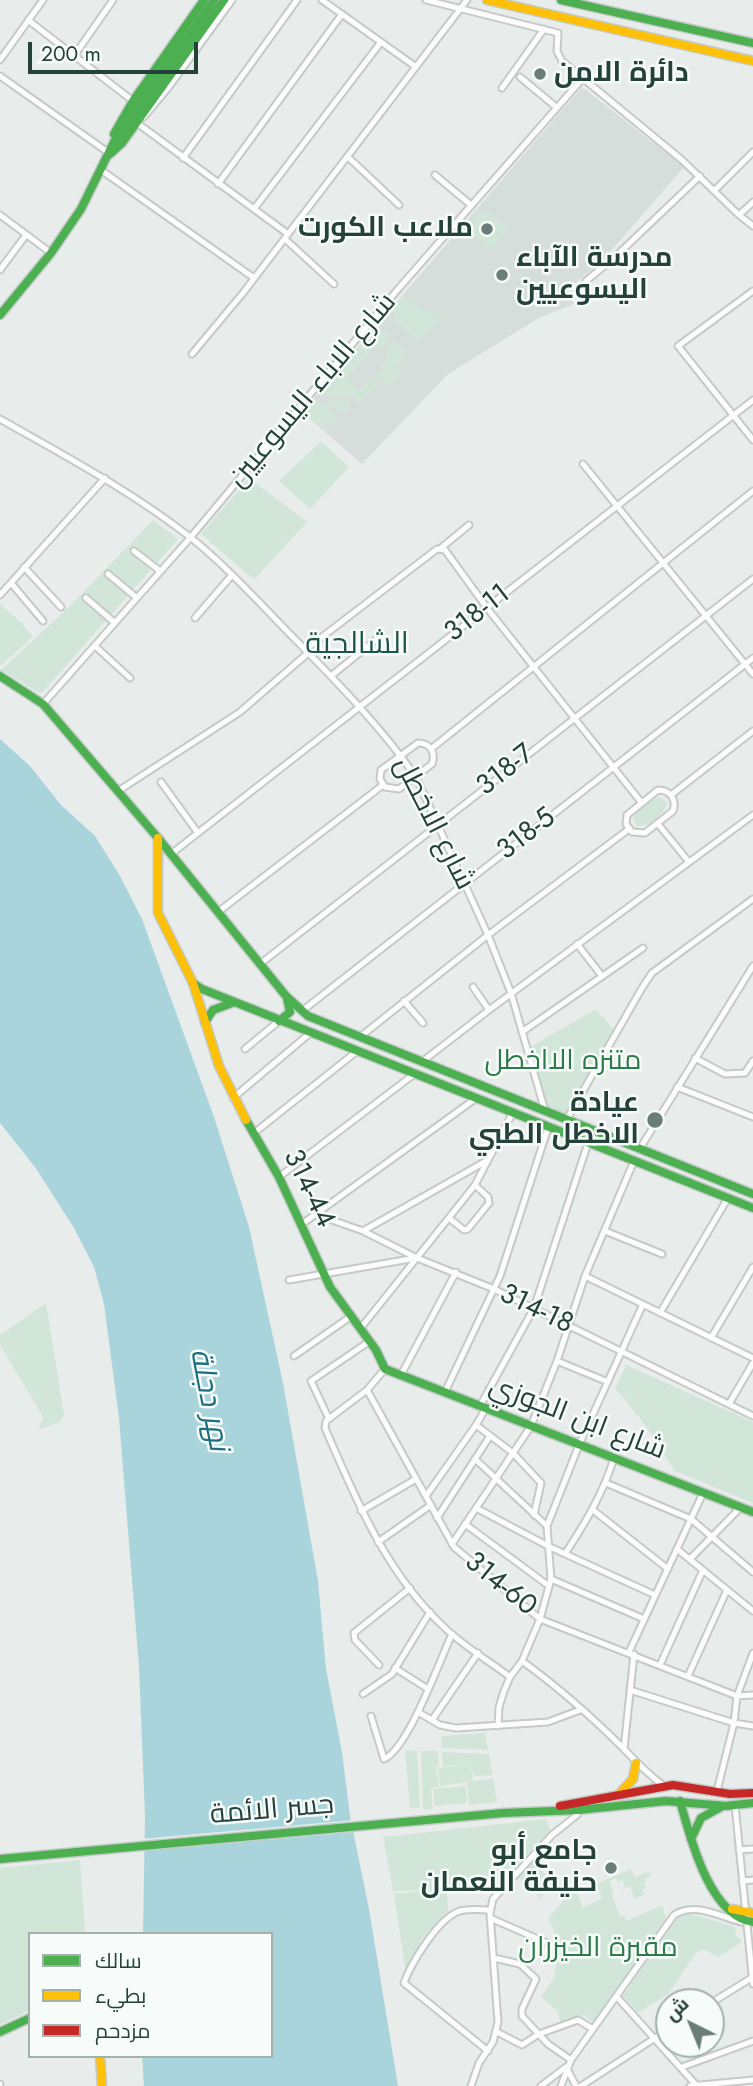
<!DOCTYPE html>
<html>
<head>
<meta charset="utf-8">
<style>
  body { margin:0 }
  #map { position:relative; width:753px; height:2086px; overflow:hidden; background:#e8edeb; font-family:Jost,Cairo,sans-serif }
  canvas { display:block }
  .legend { position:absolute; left:28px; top:1932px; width:245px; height:126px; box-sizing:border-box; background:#f7fbf9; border:2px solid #a3b1ad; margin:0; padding:9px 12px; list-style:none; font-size:21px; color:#24423a }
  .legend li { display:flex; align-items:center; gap:14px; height:35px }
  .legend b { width:35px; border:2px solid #a3b1ad }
  .north { position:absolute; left:655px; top:1988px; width:70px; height:70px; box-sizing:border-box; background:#f7fbf9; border:2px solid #a3b1ad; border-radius:50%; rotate:317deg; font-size:19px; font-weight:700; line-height:28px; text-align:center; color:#24423a }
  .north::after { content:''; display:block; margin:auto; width:24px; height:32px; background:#697e78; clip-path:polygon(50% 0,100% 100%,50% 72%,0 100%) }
  .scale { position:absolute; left:28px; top:42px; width:170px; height:32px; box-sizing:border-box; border:4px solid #24423a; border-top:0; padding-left:9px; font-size:21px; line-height:24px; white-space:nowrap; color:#24423a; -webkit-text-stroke:5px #f7fbf9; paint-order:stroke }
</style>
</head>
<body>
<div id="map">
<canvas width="753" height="2086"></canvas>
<ul class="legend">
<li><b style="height:9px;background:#4caf50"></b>سالك</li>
<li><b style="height:9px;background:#ffc107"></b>بطيء</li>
<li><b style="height:9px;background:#c62828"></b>مزدحم</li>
</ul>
<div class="north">ش</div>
<div class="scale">200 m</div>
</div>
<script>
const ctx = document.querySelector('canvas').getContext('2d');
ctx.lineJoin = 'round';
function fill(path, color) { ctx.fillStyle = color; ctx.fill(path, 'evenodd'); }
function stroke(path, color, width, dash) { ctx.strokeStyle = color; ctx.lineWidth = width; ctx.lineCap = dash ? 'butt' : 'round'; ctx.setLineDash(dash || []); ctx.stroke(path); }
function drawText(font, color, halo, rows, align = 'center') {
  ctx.font = font + ' Jost,Cairo,sans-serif'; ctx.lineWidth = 5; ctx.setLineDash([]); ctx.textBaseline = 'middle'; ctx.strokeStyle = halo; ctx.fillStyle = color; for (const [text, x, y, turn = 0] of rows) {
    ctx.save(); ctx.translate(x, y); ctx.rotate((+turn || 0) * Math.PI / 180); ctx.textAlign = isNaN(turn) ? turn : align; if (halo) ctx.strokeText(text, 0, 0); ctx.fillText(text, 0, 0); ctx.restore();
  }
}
fill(new Path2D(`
  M582,87L684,167L603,260L567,290L574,304L539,318L448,374L362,464L302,412Z`), '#d6dedb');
fill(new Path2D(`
  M483,209L508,228L491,249L467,229Z
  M402,297L440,317L419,341L395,320L396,316L390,310Z
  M378,324L391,338L381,349L376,346L356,367L347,379L359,390L373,376L379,382L359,403L350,395L349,397L326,395L322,390Z
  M394,341L406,353L396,366L402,373L391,383L386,384L376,375L387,359L386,351Z
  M315,399L323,405L328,401L346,399L349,403V410L342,413L332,405L328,409L338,420L333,426L321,420L329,430L327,432L303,412Z
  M321,441L349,467L310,509L279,481Z
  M249,478L307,522L254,580L201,534Z
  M153,520L178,539L41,694L1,670L70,606Z
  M0,604L22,623L33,637L0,666Z
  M660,797L667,803C665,814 648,828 637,826L633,819C636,810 651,799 660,797Z
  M596,1009L614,1030L567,1117L545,1111L527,1049Z
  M46,1303L64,1415L60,1422L41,1429L39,1425L43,1420L42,1415L0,1345V1335Z
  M626,1365L753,1422V1503L675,1471L642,1421L615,1388Z
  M485,1733L488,1750L442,1748L441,1736Z
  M405,1750L417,1751L420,1807L410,1808Z
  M421,1751H438L439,1766L436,1767L439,1787L431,1788L433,1809L423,1810Z
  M442,1752L489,1754L493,1775L474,1776L471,1766L473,1781L470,1782L493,1778L497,1802L469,1805L467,1782L440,1786L438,1768L459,1765L443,1766Z
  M466,1786L467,1803L435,1806L433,1789Z
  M546,1819L550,1830L496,1887L447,1889L448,1910L420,1942L406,1975L394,1894L433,1890L393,1891L383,1837Z
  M539,1852L545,1857L537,1867L554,1882L540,1898L517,1877Z
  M80,1860L85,1934H30V2010L0,2025V1868Z
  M631,1869L635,1877L649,1871L651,1876L645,1879L646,1882L644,1883L646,1888L642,1890L644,1895L635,1899L630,1886L621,1890L625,1886L622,1880L618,1882L616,1878L609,1881L614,1892L611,1894L620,1916L624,1915L626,1921L662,1905L666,1918L595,2021H591L584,2015L561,2023L557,2011L541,1997L556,1975L554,1972C563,1954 555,1935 549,1917C559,1908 564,1896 575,1889L583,1908L602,1898L596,1884Z
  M683,1914H692L735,1927L736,1936L741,1939V1943L718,1957L703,1949L696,1953L668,1994L638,2013L623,1996L673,1921Z`), '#d1e6d8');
fill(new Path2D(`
  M0,739L30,766L61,805L95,836L120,876L142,919L214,1117L249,1227L283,1383L318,1581L326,1669L342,1752L350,1816L369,1909L398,2086H144L142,2056H271V1934H143L145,1816L139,1667L119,1418L104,1304L94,1267L74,1228L35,1167L0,1123Z`), '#a9d4db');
fill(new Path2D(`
  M354,1820L356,1832L142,1851L141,1839Z`), '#e8edeb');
const street = new Path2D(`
  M322,0L416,67
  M426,0L558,33L557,51L562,61L682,160L739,215L753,226
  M28,20L133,101
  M74,56L113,0
  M0,60L43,0
  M0,76L109,153
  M520,77L556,107
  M502,88L544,29
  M144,117L168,88L232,0
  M137,123L288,234
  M348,157L399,205
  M183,158L297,0
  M101,170L254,278
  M435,175L471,205
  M218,184L342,14
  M715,190L753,152
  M254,209L381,42
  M0,215L51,253
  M739,215L753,202
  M285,239L334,284
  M0,270L26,235
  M586,281L615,257L700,176
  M753,291L678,346L753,440
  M192,354L243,293L467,0
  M0,419C65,456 131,491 190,537C225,565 255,598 286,630C332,677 378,723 416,777L488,935L511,993L545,1111
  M583,464L753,674
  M441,548L469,525
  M134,551L160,571
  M24,567L61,607
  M108,574L137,598
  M11,583L43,621
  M0,595L105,478
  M86,598L115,623
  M195,618L232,575
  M95,646L130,678
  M305,650L437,549L445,550L487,608L641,802
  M331,676L378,638
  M43,704L190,538L399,288L583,78
  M418,743C430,743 436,752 432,764L399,789L385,787L380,779L381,770Z
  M431,749L753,491
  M161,782L198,833
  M658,790C670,790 677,799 673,811L645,833L632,832L626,824L627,815Z
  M118,791L240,712L308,653
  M671,795L753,731
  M658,824L689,862
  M171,854L753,400
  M218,912L383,785
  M577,944L602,976
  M260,964L753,579
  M473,987L489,1010
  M404,1001L423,1023
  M302,1011L753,658
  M522,1032L643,948
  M360,1037L488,935L629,829
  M245,1049L279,1021
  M695,1058L725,1074L745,1073L753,1061
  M423,1061L489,1010L753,815
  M677,1087L753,1117
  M233,1098L309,1034
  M567,1119L642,988L652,973L753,899
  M254,1133L356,1052
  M639,1150L753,966
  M279,1177L413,1075
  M315,1214L363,1231L417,1258L494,1289L753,1416
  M449,1218L464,1230L468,1229L489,1203L488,1197L475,1185
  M302,1224L475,1099
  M363,1231L488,1160
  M605,1231L662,1254
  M585,1276L753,1358
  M289,1280L416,1258
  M660,1313L728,1198
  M360,1329L475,1185L512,1114
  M711,1338L753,1267
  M294,1356L350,1317
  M557,1361L608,1382
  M385,1369L367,1390L326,1421L325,1428C356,1500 387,1575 446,1629C465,1647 489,1661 510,1677
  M401,1375L456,1272
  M367,1390L454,1547L540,1619L737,1696L753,1695
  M445,1392L500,1276L548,1128
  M729,1404L753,1363
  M480,1406L534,1308L588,1143
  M329,1419L311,1381L370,1341
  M476,1425L513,1453L541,1483L534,1515
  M475,1459L547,1526
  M606,1483L691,1519L753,1572
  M426,1496L476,1425L486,1408
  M476,1508L550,1547L655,1595
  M593,1510L668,1569
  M361,1511L416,1479
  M437,1518L490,1436
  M465,1524L549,1586
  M378,1542L431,1505
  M452,1544L531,1426L557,1361L585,1276L634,1161
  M677,1549L753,1611
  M565,1554C585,1523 603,1494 614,1458
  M690,1559L741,1507
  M551,1579L644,1619
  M629,1652L703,1493
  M522,1661C558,1687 593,1718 624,1749C637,1763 649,1775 664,1786
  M379,1665L355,1640L354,1633L410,1588
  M660,1665L703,1570
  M395,1668L428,1689
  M688,1676L727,1590
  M630,1690L734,1723L753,1726
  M363,1694L392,1674L430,1612
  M418,1712L440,1725L456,1728L548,1722L580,1710
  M371,1716L384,1759C408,1749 440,1660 452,1634
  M432,1720L478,1653
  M498,1726L499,1707L504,1691L510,1677L522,1661L540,1619L551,1579L547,1526L579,1445L643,1304
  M624,1749L634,1654
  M717,1791L734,1723L737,1696L753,1653
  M735,1805L753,1984
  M739,1850L753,1849
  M742,1881L753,1880
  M490,1918L554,1946
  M494,1958L520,1964L536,1979L522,2009V2016L548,2044L571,2060
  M617,1997L697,2086
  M711,2003L753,1977
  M497,2032L522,2045L539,2034L578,2020L593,2029
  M488,2051L404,1983C411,1963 437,1921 457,1912C466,1908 480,1910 490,1910
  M566,2067L576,2086
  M682,2067L753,2041
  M0,2084V2086
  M471,2086L479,2063L493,2042L498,2022L490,1913L493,1899L552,1835L577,1815L578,1810
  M541,2086L566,2067
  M561,2086L571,2060L674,1915C695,1901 720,1917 742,1922
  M581,2086L669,2029
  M690,2086L753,2080`);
const fast = new Path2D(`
  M561,0L753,43
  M114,134L133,101L204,0
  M110,154L122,143L224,0
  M0,315L51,253L81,209L115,140L214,0
  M0,676L43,704L158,838L286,996L308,1016L753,1194
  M193,983L202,989L753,1208
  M279,1021L290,1012L287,998
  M205,1022L213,1010L232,1003
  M246,1120L279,1177L330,1287L376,1350L385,1369L753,1512
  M680,1801C690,1836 709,1916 753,1922
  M691,1839L701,1818L721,1807
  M0,1859L503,1813L578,1810L666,1801L726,1806L753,1803
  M0,2032L30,2018`);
const slow = new Path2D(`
  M487,0L753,61
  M158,838V913L193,983L219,1066L246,1120
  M619,1794L633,1779L636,1763
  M732,1909L753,1913
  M100,2056L102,2086`);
const jam = new Path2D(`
  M560,1806L673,1785L730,1794L753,1793`);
stroke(street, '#c5cac8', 9);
stroke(fast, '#c3cbc8', 11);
stroke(slow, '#c3cbc8', 11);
stroke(jam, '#c3cbc8', 11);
stroke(street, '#fcfcfc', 5);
stroke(fast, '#4caf50', 8);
stroke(slow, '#ffc107', 8);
stroke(jam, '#c62828', 8);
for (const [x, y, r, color] of [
  [540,74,7,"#697e78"],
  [487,229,7,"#697e78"],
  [502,275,7,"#697e78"],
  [655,1120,9,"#697e78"],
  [611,1868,7,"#697e78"]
]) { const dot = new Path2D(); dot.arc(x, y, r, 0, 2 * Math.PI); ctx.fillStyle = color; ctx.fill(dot); stroke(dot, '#f7fbf9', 2.5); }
drawText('bold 28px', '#24423a', '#f7fbf9', [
  ["دائرة الامن",554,74,"left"],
  ["ملاعب الكورت",473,229],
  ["مدرسة الآباء",516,259,"left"],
  ["اليسوعيين",516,291,"left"],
  ["عيادة",639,1104],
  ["الاخطل الطبي",639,1136],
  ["جامع أبو",597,1852],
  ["حنيفة النعمان",597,1884]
], 'right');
drawText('28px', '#24423a', '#f7fbf9', [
  ["شارع الاباء اليسوعيين",313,391,-50],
  ["318-11",478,614,-38],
  ["318-7",506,771,-38],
  ["شارع الاخطل",433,824,63],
  ["318-5",527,835,-38],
  ["314-44",308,1189,64],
  ["314-18",536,1310,26],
  ["شارع ابن الجوزي",577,1419,21],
  ["314-60",500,1585,39],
  ["جسر الائمة",272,1811,-5]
]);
drawText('28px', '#2d7a4b', '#f7fbf9', [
  ["متنزه الااخطل",563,1062],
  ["مقبرة الخيزران",598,1949]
]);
drawText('30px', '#1f5548', '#f7fbf9', [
  ["الشالجية",357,646]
]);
drawText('italic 30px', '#1c6f80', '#f7fbf9', [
  ["نهر دجلة",208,1400,79]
]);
</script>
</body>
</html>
